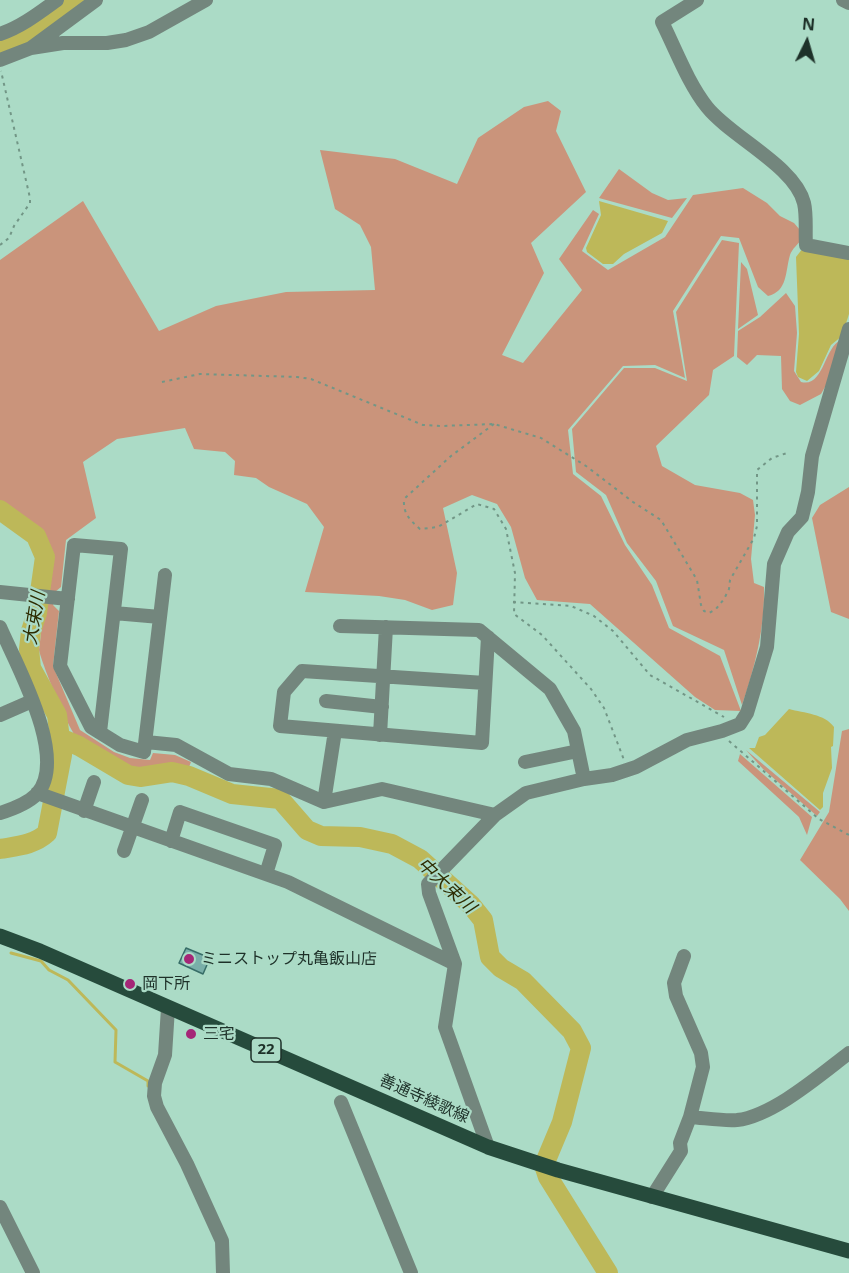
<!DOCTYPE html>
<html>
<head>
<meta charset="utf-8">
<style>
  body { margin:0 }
  #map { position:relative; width:849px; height:1273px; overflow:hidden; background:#abdbc6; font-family:"Open Sans",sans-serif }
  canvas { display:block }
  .north { position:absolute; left:777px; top:12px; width:60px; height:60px; -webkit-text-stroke:4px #abdbc6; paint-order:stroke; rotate:5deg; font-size:16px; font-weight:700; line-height:24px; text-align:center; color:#1e3129 }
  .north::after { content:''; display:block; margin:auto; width:21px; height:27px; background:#1e3129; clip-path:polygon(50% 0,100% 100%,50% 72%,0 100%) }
</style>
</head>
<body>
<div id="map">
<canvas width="849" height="1273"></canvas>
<div class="north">N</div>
</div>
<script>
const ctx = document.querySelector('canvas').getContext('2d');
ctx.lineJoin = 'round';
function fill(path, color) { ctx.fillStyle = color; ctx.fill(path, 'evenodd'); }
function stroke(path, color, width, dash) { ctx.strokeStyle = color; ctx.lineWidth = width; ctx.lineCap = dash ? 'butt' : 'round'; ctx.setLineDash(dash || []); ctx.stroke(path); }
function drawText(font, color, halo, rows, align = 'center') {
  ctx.font = font + ' "Open Sans","Noto Sans JP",sans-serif'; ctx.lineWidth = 4.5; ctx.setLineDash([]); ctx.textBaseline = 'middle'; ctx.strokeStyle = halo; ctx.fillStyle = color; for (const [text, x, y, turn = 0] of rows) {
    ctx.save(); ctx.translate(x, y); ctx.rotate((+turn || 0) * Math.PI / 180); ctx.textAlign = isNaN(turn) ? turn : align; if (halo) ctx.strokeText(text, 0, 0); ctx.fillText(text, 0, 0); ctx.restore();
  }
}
fill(new Path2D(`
  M548,101L561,111L556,131L586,192L531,243L544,273L502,355L523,363L582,290L559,259L593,210L599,214L582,251L608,270L665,237L693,195L743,188L767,203L780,216L794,223L800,230L802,239C798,244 792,249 790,255C785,272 788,291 768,296L758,287L739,238L721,236L673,311L685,378L655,365L623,366L568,430L573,474L601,496L625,545L652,585L669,628L720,656L741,711L715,710L695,697L590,604L537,600L525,578L511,527L497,504L472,495L443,508L457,573L453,605L432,610L405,600L379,596L305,592L324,527L307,504L269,487L256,478L234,475L235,461L225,452L194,449L185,428L117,439L83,462L96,518L66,540L61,587L55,592L53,605L59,611L53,666L80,730L114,752L130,758L150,760L153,753L175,755L191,762L189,767C172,766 155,772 138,770C127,769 86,747 78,739C69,731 42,664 39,650L50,559L43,535L0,507V260L83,201L159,331L216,306L286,292L375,290L371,247L360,225L335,209L320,150L395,159L457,184L478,138L524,107Z
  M619,169L652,193L668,200L687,198L672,218L599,198Z
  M722,240L739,243L734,356L713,370L709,395L656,446L662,466L695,485L740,493L753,500L755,515L751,559L754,583L764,587C765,627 755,667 742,705L724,650L673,626L656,581L627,543L606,495L576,472L572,429L624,368H655L687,381L676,312Z
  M741,262L747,269L758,315L738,329Z
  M786,293L795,306L797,333L794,371L801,382C824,388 824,347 841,340L829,380L821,394L800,405L790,401L782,389L781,356L757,355L747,365L737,357L738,331L760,317Z
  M849,487V619L831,612L812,518L820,505Z
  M849,729V911L840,899L800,860L829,812L842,731Z
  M746,750L820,812L817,816L763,769Z
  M740,754L812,817L807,835L799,817L738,761Z`), '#ca947b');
fill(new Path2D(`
  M599,201L668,221L662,233L624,254L613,264H603L587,252L586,248L601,215Z
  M803,248L849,257V314L842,336L831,345L819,371L807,381L798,377L796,372L799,334L796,257Z
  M789,709C804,713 825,714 834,727L833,746L831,747L832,768L823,793V807L820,810L749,748H755L759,737L765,735Z`), '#bdb859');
stroke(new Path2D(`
  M11,953L41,961L49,970L68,980L116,1030L115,1062L148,1081V1086`), '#bdb859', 3);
stroke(new Path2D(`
  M0,47L19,39L76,0
  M0,510L36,536L45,557L37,613L31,631L29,649L31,668L57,715L62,755L47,833C34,845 17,846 0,849
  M60,738L79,746L128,775L140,777L172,772L189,776L232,794L280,799L307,830L321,836L360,837L392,844L420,859L471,905L483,920L490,957L501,968L523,981L572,1031L581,1048L562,1122L544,1165L548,1177L608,1273`), '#bdb859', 20);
const building = new Path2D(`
  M186,948L210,958L203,974L179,963Z`);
fill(building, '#79afa9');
stroke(building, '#376d67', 1.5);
stroke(new Path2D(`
  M0,245L9,238L14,226L30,203V198L1,71
  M162,382L200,374L297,377L311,379L423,425L442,426L494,424L541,438L586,466L633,502L661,520L697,580L701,605L704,611L709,613L716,609L724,599L729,589L730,580L754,538L757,526V470L772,458L787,453
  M494,424L451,456L404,499C403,514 410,520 420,529L438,527L477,504L494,509L506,529L515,573L514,614L542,635L591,689L604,708L624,760
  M513,602L571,606L594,616L613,631L650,675L724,717
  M729,741L819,819L849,835`), '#729686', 2, [3, 4.5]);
stroke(new Path2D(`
  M697,0L662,22C676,50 688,83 707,107C731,137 795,166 804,203C807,216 805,232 806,245L849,253
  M843,0L849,3
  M0,34C21,27 39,13 57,0
  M31,48L63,43H107L126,40L149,32L206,0
  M0,60L31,48L96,0
  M0,592L68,599
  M114,613L160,617
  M340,626L479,630L550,689L574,731L584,779
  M0,627C16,664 69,758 37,794C27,804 13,809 0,813
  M485,683L302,671L284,692L280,726L482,743L488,637
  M326,701L382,707
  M0,715L32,701
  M100,732L121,549L74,545L60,666L91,727L120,745L144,752L165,575
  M380,735L386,627
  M146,742L176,745L229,774L271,779L324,802L382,789L495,815
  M525,762L578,751
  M37,793L288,882L455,964
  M324,802L335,731
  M84,811L94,782
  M171,841L180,812L275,845L266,874
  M124,851L142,800
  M168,1008L165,1055L155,1083L154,1096L157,1107L187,1164L222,1241L223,1273
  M341,1102L411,1273
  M690,1117C705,1118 722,1121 737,1120C773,1116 820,1075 849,1053
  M488,1147L445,1027L455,964L429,893L428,884L495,815L526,793L584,779L612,775L636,767L687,740L722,731L740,724L747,713L767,647L774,564L788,532L802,517L808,492L812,456L849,329
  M652,1197L681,1151L680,1143L690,1117L703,1067L701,1053L676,996L674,983L684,956
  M0,1207L33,1273`), '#73867d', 14);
stroke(new Path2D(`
  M0,936L40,951L488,1147L558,1170L849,1251`), '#264b3c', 15);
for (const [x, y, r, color] of [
  [189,959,6,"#a52677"],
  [130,984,6,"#a52677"],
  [191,1034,6,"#a52677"]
]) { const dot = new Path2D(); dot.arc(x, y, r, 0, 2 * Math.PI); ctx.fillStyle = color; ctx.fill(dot); stroke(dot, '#abdbc6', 2); }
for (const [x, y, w] of [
  [266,1050,30]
]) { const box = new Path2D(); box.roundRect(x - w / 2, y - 12, w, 24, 4.5); ctx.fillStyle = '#abdbc6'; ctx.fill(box); stroke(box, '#1e3129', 1.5); }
drawText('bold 15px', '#1e3129', null, [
  ["22",266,1050]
]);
drawText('16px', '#1e3129', '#abdbc6', [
  ["ミニストップ丸亀飯山店",201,959],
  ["岡下所",142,984],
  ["三宅",203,1034]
], 'left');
drawText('16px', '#1e3129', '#abdbc6', [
  ["善通寺綾歌線",424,1099,24]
]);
drawText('italic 18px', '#2e2c02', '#abdbc6', [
  ["大束川",35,618,-81],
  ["中大束川",446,886,43]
]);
</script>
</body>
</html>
